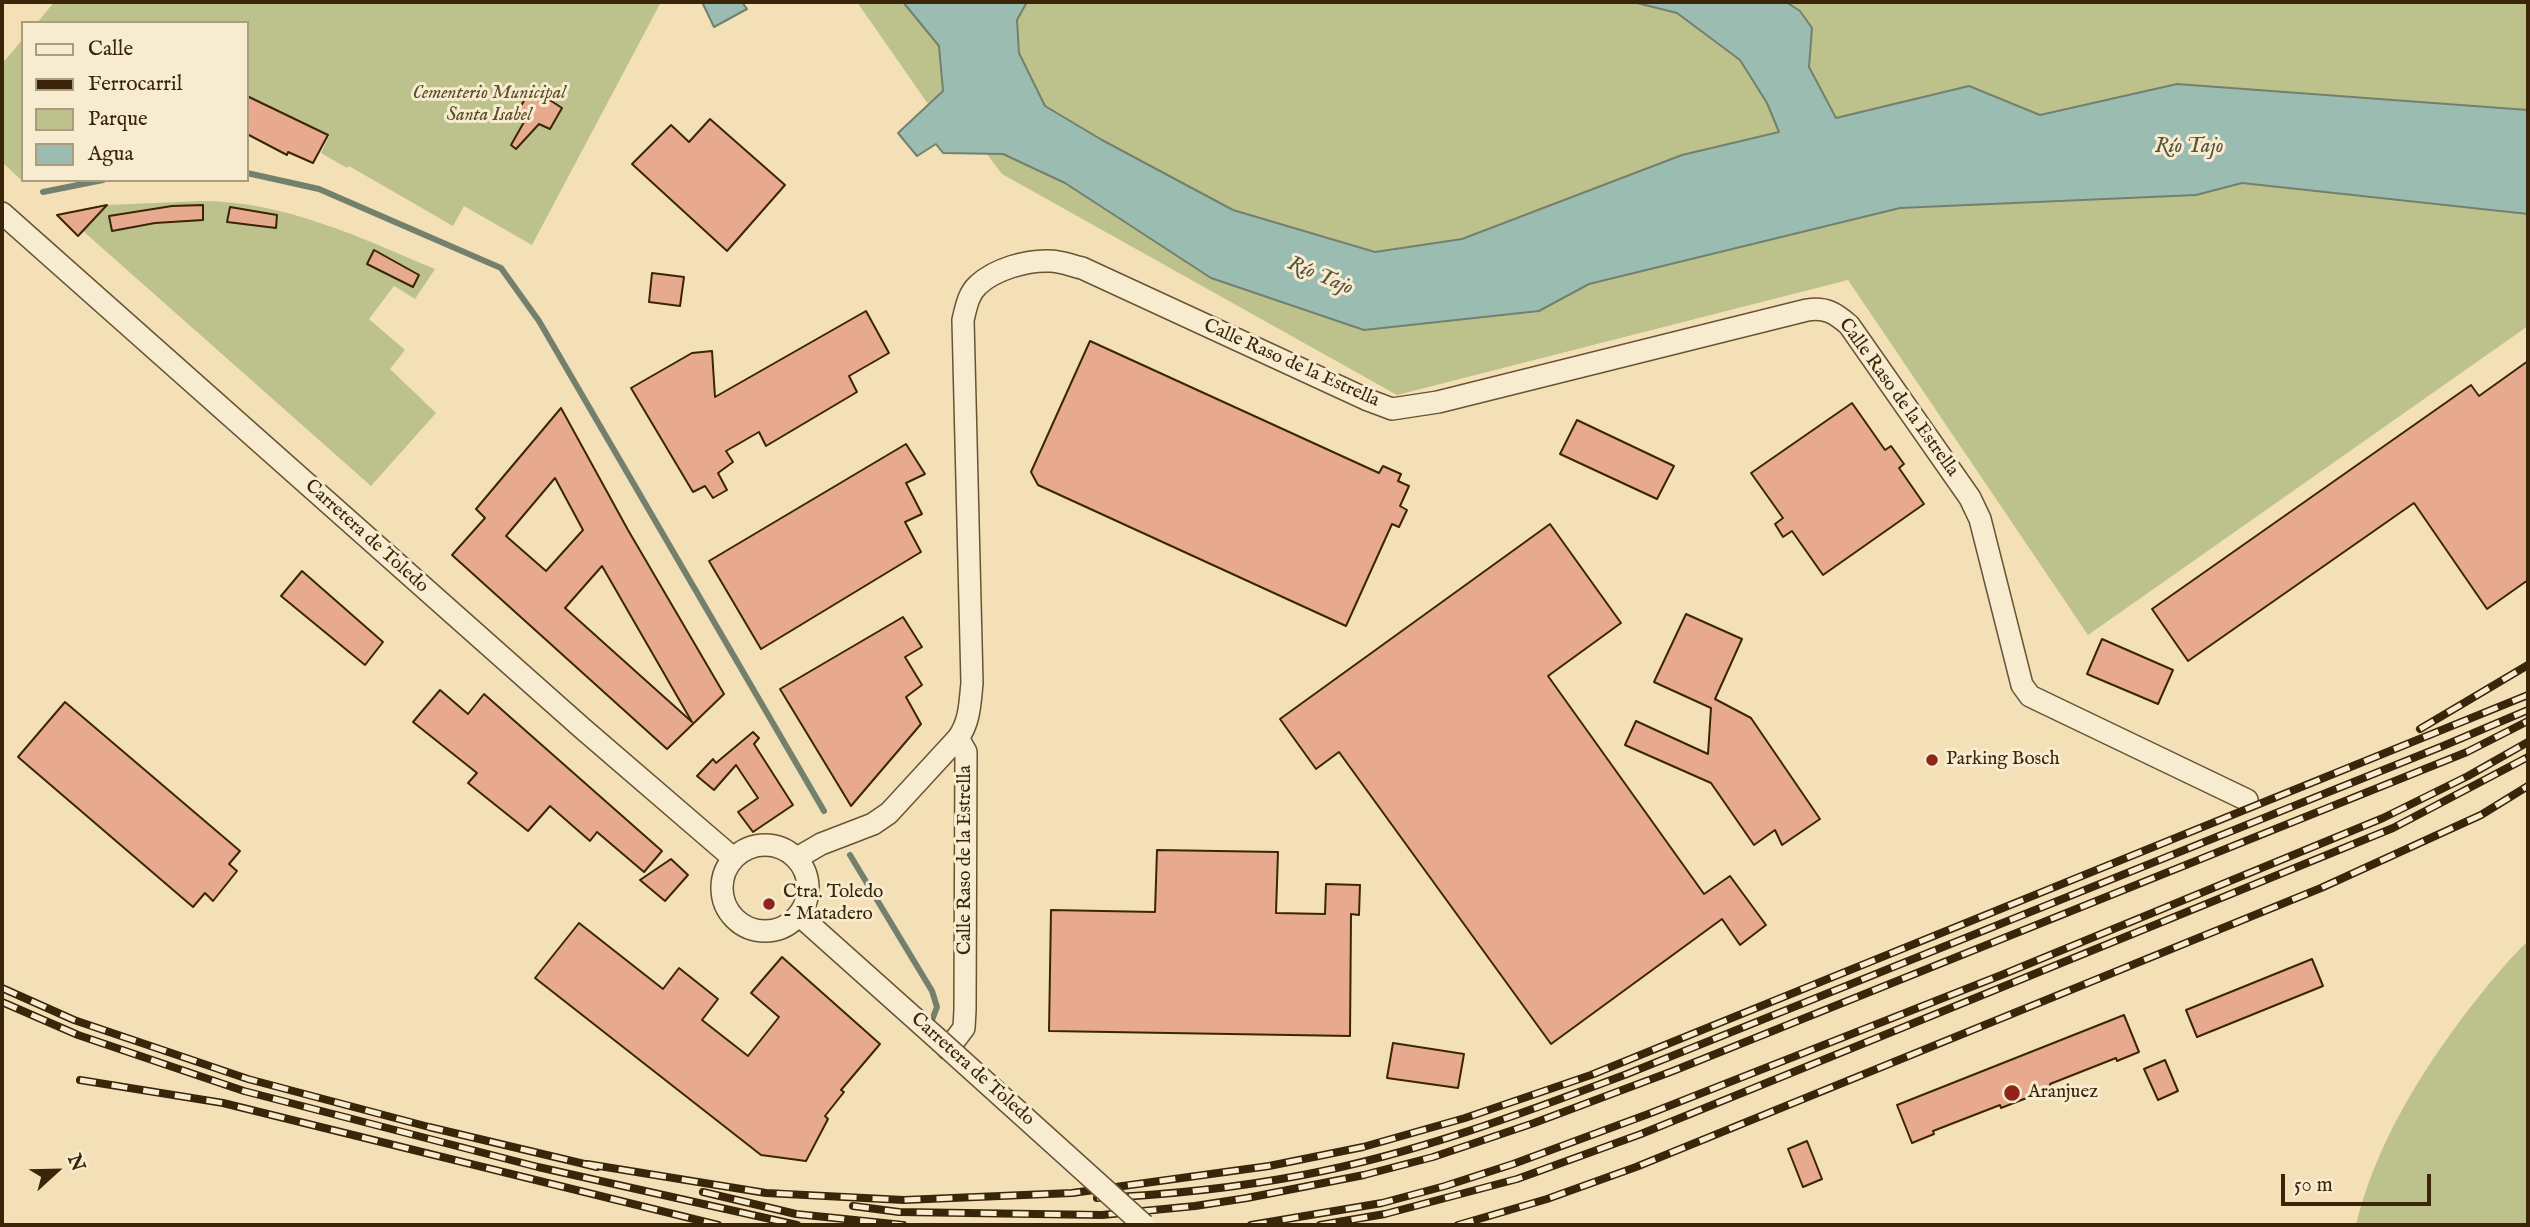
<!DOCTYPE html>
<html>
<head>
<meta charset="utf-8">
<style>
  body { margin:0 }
  #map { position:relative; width:2530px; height:1227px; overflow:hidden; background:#f3e0b6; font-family:"IM FELL English",serif }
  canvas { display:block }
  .frame { position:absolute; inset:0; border:4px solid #3a2509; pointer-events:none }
  .legend { position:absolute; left:21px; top:21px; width:228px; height:161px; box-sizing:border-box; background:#f7ebd0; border:2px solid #ab9c80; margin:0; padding:9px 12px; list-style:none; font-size:21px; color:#3a2509 }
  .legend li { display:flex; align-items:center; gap:14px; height:35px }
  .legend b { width:35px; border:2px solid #ab9c80 }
  .north { position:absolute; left:21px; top:1136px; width:70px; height:70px; -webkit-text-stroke:5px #f7ebd0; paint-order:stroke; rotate:68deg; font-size:19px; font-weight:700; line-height:28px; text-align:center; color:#3a2509 }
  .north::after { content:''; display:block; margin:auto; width:24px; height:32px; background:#3a2509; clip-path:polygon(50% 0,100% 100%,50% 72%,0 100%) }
  .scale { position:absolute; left:2281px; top:1174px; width:150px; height:32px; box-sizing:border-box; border:4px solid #3a2509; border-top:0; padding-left:9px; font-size:21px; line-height:24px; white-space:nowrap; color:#3a2509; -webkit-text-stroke:5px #f7ebd0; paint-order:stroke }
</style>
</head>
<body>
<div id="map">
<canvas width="2530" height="1227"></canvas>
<div class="frame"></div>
<ul class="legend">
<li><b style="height:9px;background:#f7ebd0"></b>Calle</li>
<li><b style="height:9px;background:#3a2509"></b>Ferrocarril</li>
<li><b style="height:19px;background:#bdc28c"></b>Parque</li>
<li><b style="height:19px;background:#9bbdb1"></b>Agua</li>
</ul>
<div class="north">N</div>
<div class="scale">50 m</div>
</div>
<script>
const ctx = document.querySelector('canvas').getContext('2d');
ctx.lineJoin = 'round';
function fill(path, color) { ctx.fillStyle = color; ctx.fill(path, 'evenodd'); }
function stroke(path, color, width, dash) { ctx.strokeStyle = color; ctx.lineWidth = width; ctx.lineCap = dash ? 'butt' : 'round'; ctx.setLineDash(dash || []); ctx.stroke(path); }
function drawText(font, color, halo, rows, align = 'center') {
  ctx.font = font + ' "IM FELL English",serif'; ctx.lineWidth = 6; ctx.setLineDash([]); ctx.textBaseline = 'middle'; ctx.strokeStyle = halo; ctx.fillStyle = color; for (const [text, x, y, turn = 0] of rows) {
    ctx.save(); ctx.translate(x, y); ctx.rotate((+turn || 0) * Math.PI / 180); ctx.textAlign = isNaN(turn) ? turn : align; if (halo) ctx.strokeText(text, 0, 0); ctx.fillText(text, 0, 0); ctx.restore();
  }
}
fill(new Path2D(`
  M54,2H661L532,245L464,206L453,226L349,166L347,168L321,153L329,136L247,96V23H37Z
  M857,2H903L939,46L944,91L928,104Z
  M1027,2H1633L1677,13L1740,60L1767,103L1780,132L1682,155L1462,239L1375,252L1233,210L1102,140L1045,106L1019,53L1017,20Z
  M1786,2H2528V110L2177,84L2040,115L1969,86L1836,118L1809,67L1812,28Z
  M23,39V178L20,179L2,162V64Z
  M986,153L1003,154L1065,183L1211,278L1539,311L1588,284L1900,208L2196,195L2242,183L2528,214V326L2088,635L1848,280L1397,395L1002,174Z
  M202,201C284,201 361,238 435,269L415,299L394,286L369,319L405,350L390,369L436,413L371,486L83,231L107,205Z
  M2528,941V1225H2356C2375,1146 2420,1073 2469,1009C2488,985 2506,962 2528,941Z`), '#bdc28c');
const water = new Path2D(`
  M702,2H742L747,9L714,27Z
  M903,2H1027L1017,20L1019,53L1045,106L1102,140L1233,210L1375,252L1462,239L1682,155L1779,132L1767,103L1740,60L1677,13L1633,2H1786L1800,11L1812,28L1809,67L1836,118L1969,86L2040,115L2177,84L2528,110V214L2242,183L2196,195L1900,208L1589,284L1539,311L1364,330L1211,278L1065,183L1003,154L943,153L936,144L917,156L898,133L943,91L939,46Z`);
fill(water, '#9bbdb1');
stroke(water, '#74806e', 2);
stroke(new Path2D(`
  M247,173L319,189L501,268L539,321L824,811
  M43,192L103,180
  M850,855L932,991L937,1007L932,1020`), '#74806e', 6);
const building = new Path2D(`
  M530,91L538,96L539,93L562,108L550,129L539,124L516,149L511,145L528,115L519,109Z
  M247,96L328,135L313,163L288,152L287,155L247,134Z
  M710,119L785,185L727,251L632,164L671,125L689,142Z
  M107,205L78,236L57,215Z
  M203,205V220L155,223L112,231L109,216L172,206Z
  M230,207L277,215L276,228L227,222Z
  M374,250L419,275L413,287L367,264Z
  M652,273L684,277L680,306L649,302Z
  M866,311L889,353L849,376L857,392L766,446L759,432L726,451L733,462L718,473L727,490L713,498L705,486L693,492L631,388L692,353L712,351L715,397Z
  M1090,341L1379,473L1383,466L1401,474L1398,481L1409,486L1400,506L1407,510L1399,527L1392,524L1346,626L1038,485L1031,472Z
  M2528,361V580L2487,609L2414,503L2188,661L2152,609L2471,385L2479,396Z
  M1852,403L1885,450L1891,446L1904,464L1899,468L1924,504L1823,575L1792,531L1783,537L1775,524L1783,518L1751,473Z
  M561,408L628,530L724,694L667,749L452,555L485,518L476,509ZM555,478L583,530L546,571L506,536ZM602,566L692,722L565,608Z
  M1577,420L1674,466L1657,499L1560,454Z
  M906,444L925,474L906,483L922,514L905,522L921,552L761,649L709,561Z
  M1550,524L1621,623L1548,676L1704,894L1730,876L1766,925L1740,945L1722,919L1551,1044L1339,752L1316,769L1280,719Z
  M302,571L383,642L365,665L281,596Z
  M1686,614L1742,639L1715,699L1751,718L1820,819L1782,845L1775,830L1754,845L1711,783L1625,745L1636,721L1708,754L1711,708L1654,682Z
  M903,617L922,647L905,657L922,685L906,697L921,724L851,806L780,689Z
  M2102,639L2173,670L2158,704L2087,674Z
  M440,690L468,714L484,694L662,851L644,872L597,832L590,841L550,806L528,831L468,783L477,773L413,722Z
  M65,702L240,851L229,864L237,871L213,901L205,893L193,907L18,757Z
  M753,732L759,738L754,744L793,805L753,832L738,812L758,798L736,765L714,790L697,776L713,759L716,763Z
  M1157,850L1278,852L1276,913L1325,914L1326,884L1360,885L1359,915L1351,914L1350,1036L1049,1031L1051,910L1155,912Z
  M671,859L688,875L665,901L640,880Z
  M579,923L663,989L679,968L718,999L702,1020L748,1056L779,1017L751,993L782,957L880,1044L841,1090L844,1092L825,1116L828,1119L806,1161L761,1155L535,978Z
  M2312,959L2323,986L2197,1037L2186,1010Z
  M2124,1015L2139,1052L2117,1061L2116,1058L2050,1084L2051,1088L2024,1099L2001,1108L2000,1105L1933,1131L1934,1134L1912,1143L1897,1105Z
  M1393,1043L1464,1054L1458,1088L1387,1078Z
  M2165,1060L2178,1091L2158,1100L2144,1069Z
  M1807,1141L1822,1179L1803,1187L1788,1149Z`);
fill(building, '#e7aa8f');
stroke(building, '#3a2509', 2);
const minor = new Path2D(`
  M2,213L582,728L733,858
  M722 888a43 43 0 1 1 86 0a43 43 0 1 1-86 0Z
  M797,858L821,844L873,824L889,813L958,738
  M799,915L940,1041
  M948,1049L964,1028L965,1010L966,752L958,738C970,722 970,702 972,683L963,320C966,308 968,294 978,285C995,269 1027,260 1050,261C1061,261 1072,266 1082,268L1368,400L1392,409L1438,402L1807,310C1826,307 1835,313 1849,325L1970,498L1980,519L2022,685L2030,696L2247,800`);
stroke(minor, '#685434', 24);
stroke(minor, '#f7ebd0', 21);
const rail = new Path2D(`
  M2420,729L2528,665
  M2,988L74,1020L248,1079L429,1127L597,1167
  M2,1002L78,1035L244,1091L538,1167L797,1225
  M80,1080L223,1103L718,1225
  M587,1164L766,1193L904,1200L1072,1193L1269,1166L1363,1147L1465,1118L1591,1075L2528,695
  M703,1192L796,1214L903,1225
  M1097,1198C1166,1195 1235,1188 1303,1175C1414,1154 1521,1114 1627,1074L2443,746L2528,710
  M853,1206L899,1212L1102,1215L1195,1206L1247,1198L1364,1175L1433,1157L1534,1123L1673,1071L2467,752L2528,721
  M1251,1225L1382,1203L1445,1186L1513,1164L1651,1113L2004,974L2383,818L2468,776L2528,742
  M1320,1225L1385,1214L1517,1179L1641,1134L2393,828L2528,757
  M1458,1225L1547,1199L1636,1167L2321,888L2481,815L2528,786`);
stroke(rail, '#3a2509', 8);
stroke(rail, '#f7ebd0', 5, [16]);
const minorBridge = new Path2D(`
  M940,1041L1144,1225`);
stroke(minorBridge, '#685434', 24, []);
stroke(minorBridge, '#f7ebd0', 21);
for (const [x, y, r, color] of [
  [1932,760,7,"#8f2418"],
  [769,904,7,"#8f2418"],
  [2012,1093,9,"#8f2418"]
]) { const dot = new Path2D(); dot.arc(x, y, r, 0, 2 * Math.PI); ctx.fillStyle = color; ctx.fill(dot); stroke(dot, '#f7ebd0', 2.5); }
drawText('italic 19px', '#5b4c2a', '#f7ebd0', [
  ["Cementerio Municipal",489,94],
  ["Santa Isabel",489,116]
]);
drawText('19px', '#3a2509', '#f7ebd0', [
  ["Calle Raso de la Estrella",1291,364,24],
  ["Calle Raso de la Estrella",1898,398,54],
  ["Carretera de Toledo",366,537,42],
  ["Calle Raso de la Estrella",966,860,-90],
  ["Carretera de Toledo",972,1070,42]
]);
drawText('19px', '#3a2509', '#f7ebd0', [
  ["Parking Bosch",1946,760],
  ["Ctra. Toledo",783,893],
  ["- Matadero",783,915],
  ["Aranjuez",2028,1093]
], 'left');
drawText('italic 21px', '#57533b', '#f7ebd0', [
  ["Río Tajo",2189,148],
  ["Río Tajo",1320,277,23]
]);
</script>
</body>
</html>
